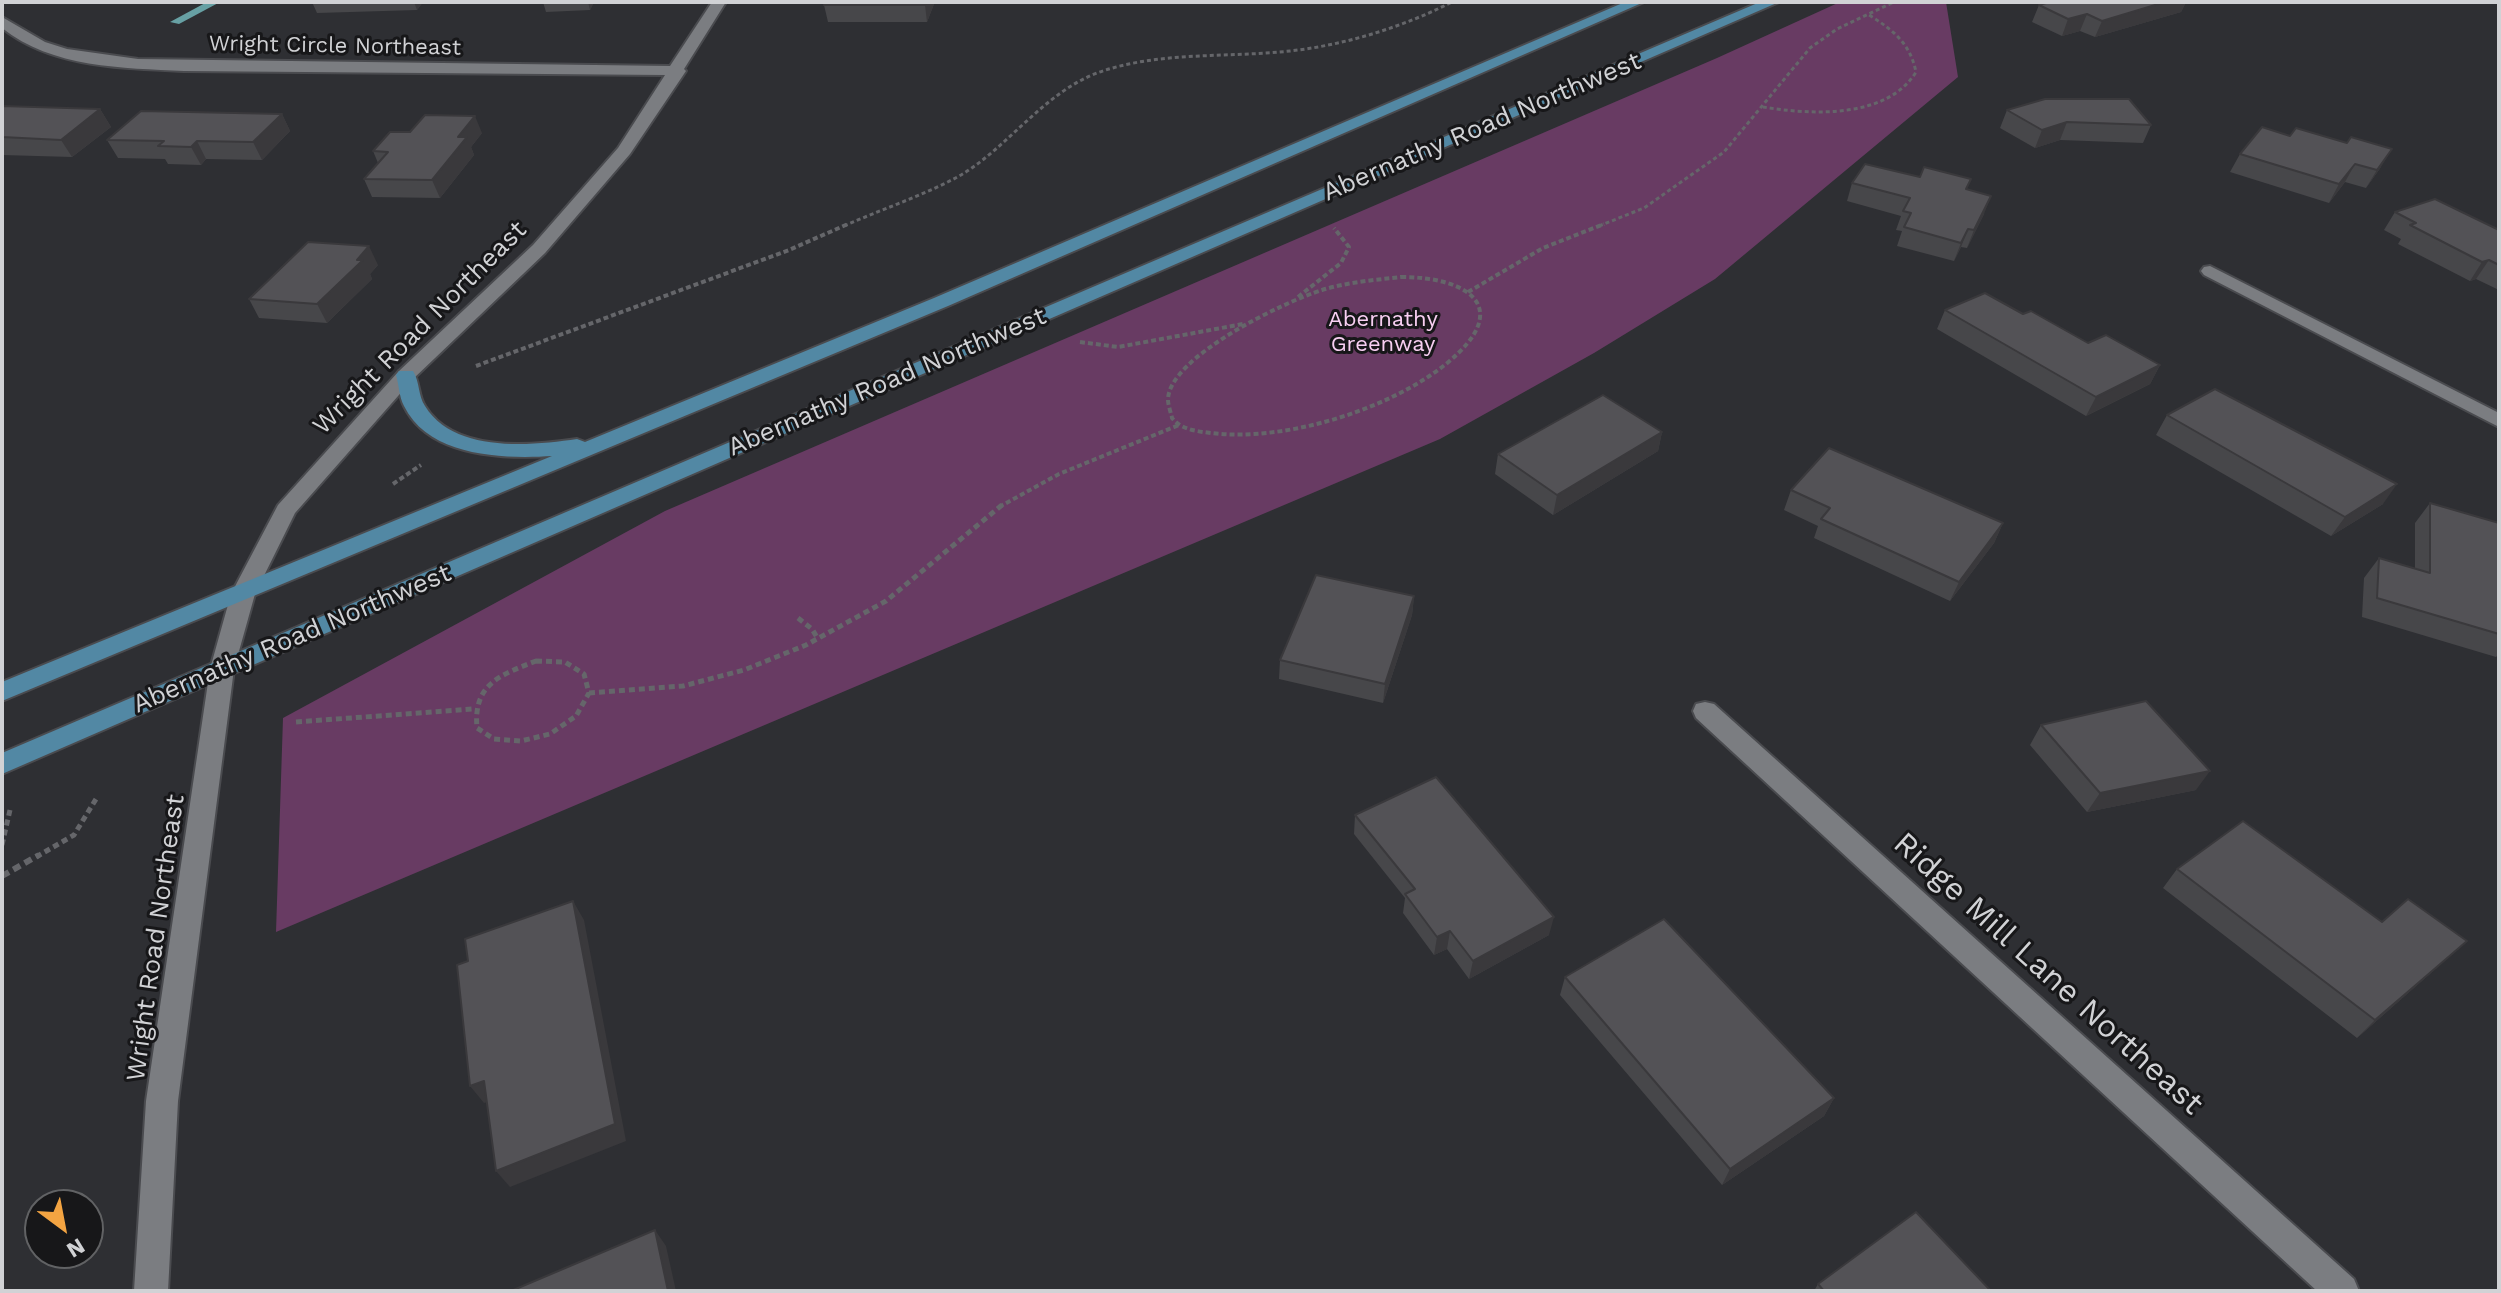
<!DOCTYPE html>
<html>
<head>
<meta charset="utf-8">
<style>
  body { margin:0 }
  #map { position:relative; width:2501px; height:1293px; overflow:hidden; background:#2e2f33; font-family:"Work Sans",sans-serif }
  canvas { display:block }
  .frame { position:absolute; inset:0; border:4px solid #d1d2d5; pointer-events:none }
  .north { position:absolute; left:24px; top:1189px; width:80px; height:80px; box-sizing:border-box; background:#171719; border:2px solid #616264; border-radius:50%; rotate:148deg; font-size:22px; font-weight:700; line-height:32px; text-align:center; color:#d1d2d5 }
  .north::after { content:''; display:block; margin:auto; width:28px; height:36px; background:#f3a442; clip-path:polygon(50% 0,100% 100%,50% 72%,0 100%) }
</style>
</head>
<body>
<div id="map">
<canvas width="2501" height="1293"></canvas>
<div class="frame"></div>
<div class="north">N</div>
</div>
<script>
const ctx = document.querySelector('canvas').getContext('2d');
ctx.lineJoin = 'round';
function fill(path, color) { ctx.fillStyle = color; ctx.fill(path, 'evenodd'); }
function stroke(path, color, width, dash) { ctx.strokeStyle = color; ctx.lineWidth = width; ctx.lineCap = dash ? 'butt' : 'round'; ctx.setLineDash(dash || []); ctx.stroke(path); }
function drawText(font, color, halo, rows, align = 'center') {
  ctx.font = font + ' "Work Sans",sans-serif'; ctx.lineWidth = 6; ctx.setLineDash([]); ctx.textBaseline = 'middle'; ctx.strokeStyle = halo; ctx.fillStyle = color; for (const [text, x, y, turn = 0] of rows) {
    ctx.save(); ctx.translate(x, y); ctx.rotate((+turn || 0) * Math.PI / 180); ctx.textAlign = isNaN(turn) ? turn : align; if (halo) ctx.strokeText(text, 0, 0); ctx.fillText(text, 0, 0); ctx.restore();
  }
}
fill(new Path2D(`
  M1840,2H1946L1958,77L1715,279L1594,353L1440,439L276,932L283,718L665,511L1717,58Z`), '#683b63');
fill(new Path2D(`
  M207,2H220L179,24L170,22Z`), '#67a0a4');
const street = new Path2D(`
  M712,2H726L684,69L686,71L630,154L545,253L413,379L295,513L255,594L234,669L178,1101L168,1291H134L146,1101L210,669L231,594L278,505L399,371L533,245L618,148L665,75L184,71C123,68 52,68 2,28V17L45,42L67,49L138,59L670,66Z
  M2210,266L2499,413V427L2204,275L2201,271L2204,267Z
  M1705,702L1714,704L2354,1279L2359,1291H2317L1696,718L1693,711L1696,704Z`);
const primary = new Path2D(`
  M1625,2H1644L948,306L2,701V682L552,456C503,459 429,457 404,406C399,397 399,385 396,375L399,371H413C420,382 418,396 425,406C454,453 530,446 577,439L585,442L934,298Z
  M1760,2H1779L2,774V753Z`);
stroke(street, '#4a4b4f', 4);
stroke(primary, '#4a4b4f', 4);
stroke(new Path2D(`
  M1763,107C1811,115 1887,119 1916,72C1910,43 1893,30 1869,15
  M844,226C882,209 925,195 961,175C1008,147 1044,93 1097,73C1157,51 1227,58 1290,51C1345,45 1403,27 1452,2
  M1599,226L1644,208L1724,152L1810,48L1837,29L1894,2`), '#65666a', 3, [4, 3]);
stroke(new Path2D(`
  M1401,277C1469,277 1515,308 1446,364C1388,410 1285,442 1211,433C1196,431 1182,430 1172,418C1171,413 1168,405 1168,400C1168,357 1286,301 1322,290C1348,282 1375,280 1401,277Z
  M1468,292L1543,248L1604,224
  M1298,297L1341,263L1349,247L1334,228
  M1080,342L1118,347L1243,324
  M476,366L789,250L848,224
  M393,484L421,465
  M999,507L1059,474L1179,425`), '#65666a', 4, [5, 3]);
stroke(new Path2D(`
  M798,618L812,629L818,639
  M536,661L565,662L584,674L589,693L576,716L550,734L521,741L494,739L477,728C473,684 500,675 536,661Z
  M589,693L683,686L744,670L806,645L886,601L1002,505
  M296,722L473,709
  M2,845L10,810
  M36,857L74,835L96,799`), '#65666a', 5, [6, 4]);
stroke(new Path2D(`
  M2,876L39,855`), '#65666a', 6, [8, 5]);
fill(street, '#7b7d81');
fill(primary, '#5288a4');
fill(new Path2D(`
  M312,2H423L417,10L317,13Z
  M543,2H594L590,10L546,12Z
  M2050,2H2186L2181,12L2095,37L2080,31L2062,36L2032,22L2039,5Z
  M934,4L927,22H828L824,5Z
  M2,106L100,109L111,127L72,157L2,155Z
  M2007,110L2151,125L2143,143L2060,140L2035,148L2000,128Z
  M282,114L290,131L262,160L206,159L201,165L168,164L165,159L118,158L107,140Z
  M482,133L471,147L474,155L440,198L372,197L364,179L378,163L373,151Z
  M2240,154L2381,167L2366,188L2345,182L2329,203L2230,172Z
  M1852,183L1967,189L1984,214L1967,248L1961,247L1954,261L1897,246L1902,231L1896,230L1901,216L1847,201Z
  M2395,212L2499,230V290L2476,279L2470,281L2398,244L2401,239L2384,230Z
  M378,265L370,274L372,279L327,323L259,318L249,299Z
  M1945,310L2023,314L2088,343L2160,365L2150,384L2086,416L1937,329Z
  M2167,415L2383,504L2331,536L2156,435Z
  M1662,432L1658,451L1553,515L1495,474L1498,454Z
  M1791,490L2003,523L1994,543L1950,601L1814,538L1818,526L1784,510Z
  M2430,503L2499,523V654L2496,657L2362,617L2364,578L2379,558L2415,569V523Z
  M1414,596L1412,615L1383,703L1279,679L1280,660Z
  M2041,725L2196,790L2087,812L2030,745Z
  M1355,815L1549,935L1469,979L1447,949L1434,955L1403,913L1405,898L1354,834Z
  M2177,869L2382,922L2467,941L2357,1038L2163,888Z
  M1565,977L1834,1098L1824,1116L1722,1185L1560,995Z
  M1818,1284L1991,1291H1814Z`), '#47474a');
fill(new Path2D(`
  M414,2H423L417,10Z
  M588,2H594L590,10Z
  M926,2H934V4L927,22L925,5Z
  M2165,2H2186L2181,12L2095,37L2102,21Z
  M2087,14L2080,31L2062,36L2068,19Z
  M100,109L111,127L72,157L61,140Z
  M282,114L290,131L262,160L253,142Z
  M475,116L482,133L471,147L474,155L440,198L432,180L458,137Z
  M2067,122L2060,140L2035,148L2042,130Z
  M197,141L206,159L201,165L191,147Z
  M2392,149L2381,167L2366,188L2377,170Z
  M2355,164L2345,182L2329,203L2339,184Z
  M1991,196L1984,214L1967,248L1974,230Z
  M1968,229L1961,247L1954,261L1961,243Z
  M369,246L378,265L370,274L372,279L327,323L317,304Z
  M2489,260L2476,279L2470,281L2482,262Z
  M2160,365L2150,384L2086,416L2096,397Z
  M1662,432L1658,451L1553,515L1557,495Z
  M2397,484L2383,504L2331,536L2345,517Z
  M2003,523L1994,543L1950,601L1959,582Z
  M1414,596L1412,615L1383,703L1385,684Z
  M2210,771L2196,790L2087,812L2100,793Z
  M573,901L584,920L626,1141L510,1187L496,1171Z
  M1554,917L1549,935L1469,979L1473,961Z
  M1450,931L1447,949L1434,955L1437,937Z
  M2467,941L2447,959L2357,1038L2375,1020Z
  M484,1081L498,1099L484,1103L470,1086Z
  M1834,1098L1824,1116L1722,1185L1730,1169Z
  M655,1230L666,1246L676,1291H668Z`), '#3a393c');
const building = new Path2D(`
  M826,2H926L925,5H824Z
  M2050,2H2165L2102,21L2087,14L2068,19L2039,5Z
  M2045,99H2129L2151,125L2067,122L2042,130L2007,110Z
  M2,106L100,109L61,140L2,137Z
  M141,111L282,114L253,142L197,141L191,147L158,146L164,141L107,140Z
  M425,115L475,116L458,137H467L432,180L364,179L388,152L373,151L390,132H410Z
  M2262,127L2290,136L2296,128L2347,143L2351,137L2392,149L2377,170L2355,164L2339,184L2240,154Z
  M1865,164L1920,177L1924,167L1971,179L1966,189L1991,196L1974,230L1968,229L1961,243L1904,227L1911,213L1903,211L1910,198L1852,183Z
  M2435,199L2499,230V265L2489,260L2482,262L2410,225L2416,223L2395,212Z
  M308,242L369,246L357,260H363L317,304L249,299Z
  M1985,293L2023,314L2031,311L2088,343L2106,335L2160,365L2096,397L1945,310Z
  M2215,389L2397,484L2345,517L2167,415Z
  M1603,395L1662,432L1557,495L1498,454Z
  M1829,448L2003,523L1959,582L1821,519L1830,508L1791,490Z
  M2430,503L2499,523V634L2377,598L2379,558L2430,573Z
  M1316,575L1414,596L1385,684L1280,660Z
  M2146,701L2210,771L2100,793L2041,725Z
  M1436,777L1554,917L1473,961L1450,931L1437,937L1405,894L1415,889L1355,815Z
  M2243,821L2382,922L2408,899L2467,941L2375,1020L2177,869Z
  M573,901L615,1124L496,1171L484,1081L470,1086L457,965L468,961L465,939Z
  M1664,919L1834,1098L1730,1169L1565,977Z
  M1916,1212L1991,1291H1824L1818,1284Z
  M655,1230L668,1291H511Z`);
fill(building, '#535256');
stroke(building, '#3a393c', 2);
drawText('22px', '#d1d2d5', '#171719', [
  ["Wright Circle Northeast",335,46,1]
]);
drawText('22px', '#f8cff2', '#171719', [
  ["Abernathy",1383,320],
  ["Greenway",1383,345]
]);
drawText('26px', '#d1d2d5', '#171719', [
  ["Abernathy Road Northwest",1482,127,-23],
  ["Wright Road Northeast",420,328,-45],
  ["Abernathy Road Northwest",887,382,-23],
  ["Abernathy Road Northwest",292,639,-23],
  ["Wright Road Northeast",156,938,-82]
]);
drawText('32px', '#d1d2d5', '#171719', [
  ["Ridge Mill Lane Northeast",2048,974,42]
]);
</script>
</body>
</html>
